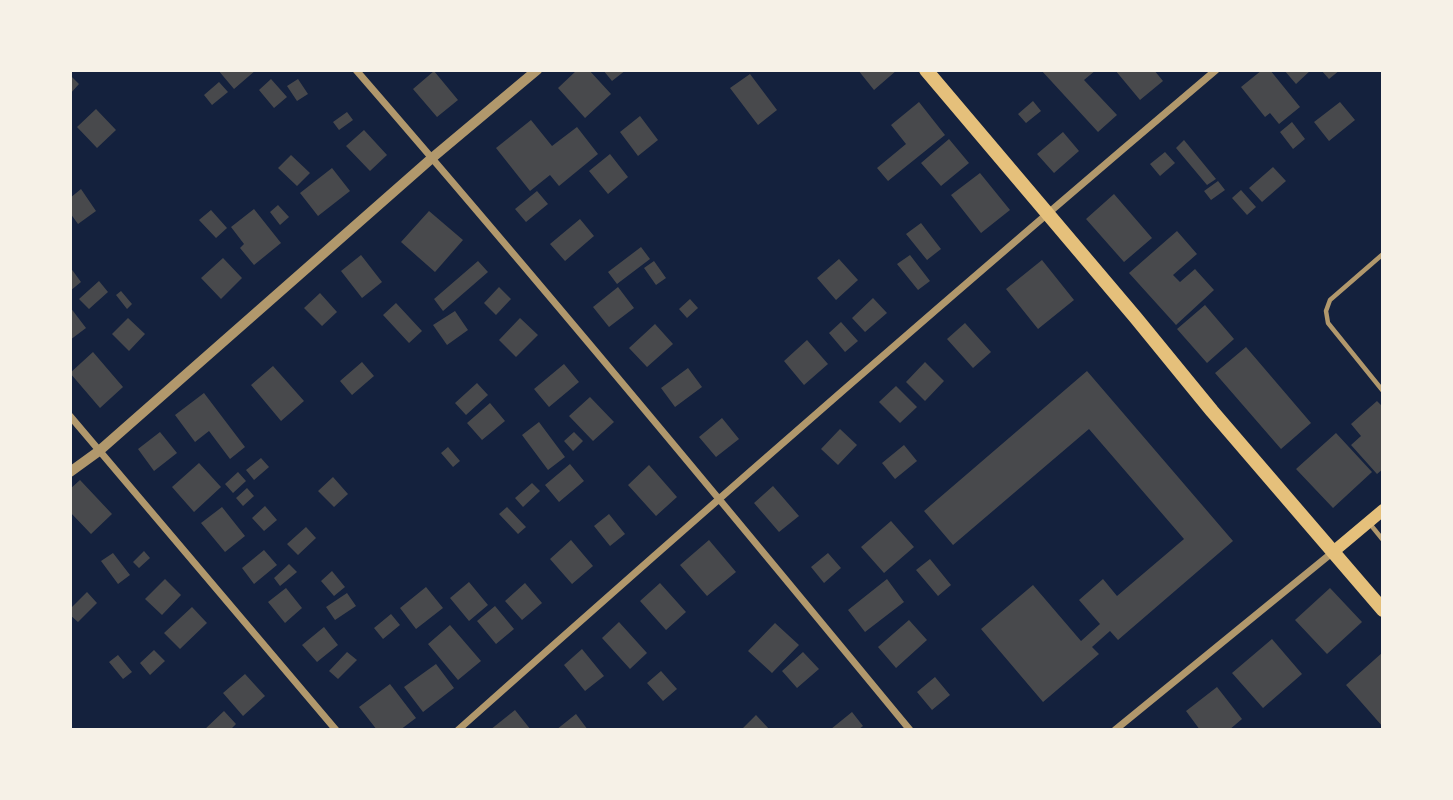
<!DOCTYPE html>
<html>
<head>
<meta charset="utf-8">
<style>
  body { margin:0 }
  #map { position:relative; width:1453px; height:800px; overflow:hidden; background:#14213d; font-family:Lato,sans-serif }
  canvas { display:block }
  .frame { position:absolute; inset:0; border:72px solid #f6f1e7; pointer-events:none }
</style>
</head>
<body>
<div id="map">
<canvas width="1453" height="800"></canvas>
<div class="frame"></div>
</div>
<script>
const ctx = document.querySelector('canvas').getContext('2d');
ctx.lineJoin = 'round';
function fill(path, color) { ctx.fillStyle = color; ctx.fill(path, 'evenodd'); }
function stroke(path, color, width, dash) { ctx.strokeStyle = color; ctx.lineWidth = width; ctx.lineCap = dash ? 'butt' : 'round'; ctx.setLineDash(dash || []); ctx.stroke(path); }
fill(new Path2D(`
  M218,70H256L234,89Z
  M577,70H589L611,94L585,118L558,88Z
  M603,70H626L612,81Z
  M858,70H897L874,90Z
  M1041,70H1096L1084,80L1117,115L1098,132Z
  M1115,70H1154L1163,81L1140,100Z
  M1262,70H1270L1300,107L1279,124L1270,113L1265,117L1241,87Z
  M1284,70H1311L1296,84Z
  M1321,70H1340L1329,79Z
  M434,71L458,100L437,117L413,89Z
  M750,74L777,110L758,125L730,88Z
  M70,75L79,84L70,94Z
  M271,79L287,97L274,108L259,90Z
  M298,79L308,94L297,101L287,86Z
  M219,82L228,92L212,105L204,95Z
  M1033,101L1041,111L1026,123L1018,114Z
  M919,102L945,135L888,181L877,168L906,144L891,125Z
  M1340,102L1355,120L1329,141L1314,122Z
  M96,109L116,130L97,148L77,127Z
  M347,112L353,120L339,130L333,122Z
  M640,116L658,140L638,156L620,132Z
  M531,120L552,146L577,127L598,154L559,186L550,175L530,191L496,148Z
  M1292,122L1305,139L1293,149L1280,132Z
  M364,130L387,155L370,171L346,146Z
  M1063,132L1079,151L1054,173L1037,154Z
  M949,139L969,163L941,186L921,163Z
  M1184,140L1216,179L1207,185L1176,148Z
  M1165,152L1175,163L1160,176L1150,164Z
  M610,154L628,177L608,194L589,171Z
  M291,155L310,173L297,186L278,168Z
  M1273,167L1286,181L1262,202L1249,188Z
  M332,168L350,191L318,216L300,193Z
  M980,173L1010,210L981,233L951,195Z
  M1218,181L1225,190L1211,200L1204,191Z
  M81,189L96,211L78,224L70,213V198Z
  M1241,190L1256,207L1247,215L1232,198Z
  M537,191L548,204L526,222L515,209Z
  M1114,194L1152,238L1124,262L1086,219Z
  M278,205L289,217L280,225L270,212Z
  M254,209L281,243L254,265L240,248L244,244L231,227Z
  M211,210L227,228L216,238L199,220Z
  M429,211L463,240L435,272L401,242Z
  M580,219L594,236L565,261L550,244Z
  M921,223L941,249L927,260L906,234Z
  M1177,231L1197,254L1173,275L1180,282L1195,269L1214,290L1176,325L1129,273Z
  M641,247L650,259L617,284L608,272Z
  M361,255L382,282L362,298L341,271Z
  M910,255L930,281L918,290L897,264Z
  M223,258L242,278L221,299L201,278Z
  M839,259L858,280L836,300L817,278Z
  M1042,260L1074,300L1038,329L1006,289Z
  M478,261L488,272L443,311L434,299Z
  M654,261L666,278L656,285L644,268Z
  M70,267L81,282L70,291Z
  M99,281L108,292L89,309L79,299Z
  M499,287L511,299L496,315L484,303Z
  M618,287L634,308L609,327L593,307Z
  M121,291L132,304L127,309L116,295Z
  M320,293L337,312L322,326L304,308Z
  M873,298L887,313L865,332L852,318Z
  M690,299L698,308L687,318L679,309Z
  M396,303L422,331L409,343L383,315Z
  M1205,305L1234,339L1207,363L1177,329Z
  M70,307L86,328L70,340Z
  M455,311L468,330L447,345L433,325Z
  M128,318L145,334L129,351L112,334Z
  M520,318L538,335L516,357L499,340Z
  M841,322L858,341L845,352L829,333Z
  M965,323L991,352L973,368L947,339Z
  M655,324L673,344L647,367L629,348Z
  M807,340L828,364L804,385L784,361Z
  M1246,347L1311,423L1281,449L1215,373Z
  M93,352L123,387L100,408L70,373Z
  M362,362L374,376L352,395L340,381Z
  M925,362L944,381L925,401L906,382Z
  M564,364L579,382L549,407L534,389Z
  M273,366L304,401L281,421L251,385Z
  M688,368L702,387L675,407L661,388Z
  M1087,371L1233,541L1118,640L1110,631L1092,647L1099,654L1043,702L981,629L1033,585L1081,641L1100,624L1079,600L1103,579L1117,596L1184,539L1089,429L953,545L924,511Z
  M477,383L488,395L466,415L455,403Z
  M896,386L917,407L900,423L879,402Z
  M204,393L245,447L230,459L209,431L195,442L175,415Z
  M590,397L614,422L593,441L569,416Z
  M1377,401L1383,407V469L1377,474L1351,445L1361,436L1351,424Z
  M490,403L505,421L482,440L467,423Z
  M722,418L739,439L716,457L699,437Z
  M539,422L565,457L548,470L522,435Z
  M840,429L857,445L838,465L821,449Z
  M160,432L177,453L154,471L138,449Z
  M574,432L583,441L573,451L564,441Z
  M1336,433L1372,472L1333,508L1296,469Z
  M904,445L917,461L895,479L882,463Z
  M448,447L460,461L453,467L441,453Z
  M261,458L269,467L254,480L246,470Z
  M199,463L221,487L194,512L172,487Z
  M570,464L584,481L559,502L545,485Z
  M649,465L677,497L656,516L628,485Z
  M238,472L246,481L233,493L225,484Z
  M333,477L348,494L334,507L318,491Z
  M80,480L112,514L91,534L70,512V489Z
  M532,483L540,491L523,507L515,498Z
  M773,486L799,516L779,532L754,503Z
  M247,488L254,496L243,506L236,498Z
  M265,506L277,520L264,531L252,518Z
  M222,507L245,536L225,552L201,523Z
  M507,507L526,527L518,534L499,514Z
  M609,514L625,534L610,546L594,526Z
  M891,521L914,547L884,573L861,547Z
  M306,527L316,538L298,555L287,544Z
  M571,540L593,566L572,584L550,559Z
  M709,540L736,572L707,596L680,565Z
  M264,550L277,565L254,584L242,568Z
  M144,551L150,558L139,568L133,562Z
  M113,553L130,575L118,584L101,561Z
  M828,553L841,568L824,583L811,567Z
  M930,559L951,585L938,596L916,570Z
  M289,564L297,572L280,586L274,578Z
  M332,571L345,587L334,596L321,581Z
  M165,579L181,595L162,615L145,599Z
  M887,579L904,602L865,632L848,610Z
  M469,582L488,605L469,621L450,598Z
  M525,583L542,603L522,620L505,601Z
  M660,583L686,612L666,630L640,601Z
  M426,587L443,608L416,629L400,608Z
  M286,588L302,608L285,623L268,602Z
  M1330,588L1362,622L1327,654L1295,620Z
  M87,592L97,603L78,622L70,615V609Z
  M347,593L356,606L335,620L326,607Z
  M495,606L514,629L496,644L477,621Z
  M192,607L207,623L180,649L164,633Z
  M391,614L400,625L383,639L374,628Z
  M909,620L927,640L896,668L878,647Z
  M619,622L647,653L630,669L602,638Z
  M775,623L799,645L772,673L748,651Z
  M450,625L481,661L458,680L428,644Z
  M324,627L338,645L317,662L302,645Z
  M1272,639L1302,674L1263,708L1232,673Z
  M582,649L604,676L585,691L564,665Z
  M154,650L165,661L150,675L140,663Z
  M347,652L357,660L338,679L329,671Z
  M803,652L819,669L797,688L782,671Z
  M1383,652V727L1346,685Z
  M118,655L132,672L123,679L109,662Z
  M436,664L454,688L423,712L404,687Z
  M661,671L677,689L663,701L647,683Z
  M245,674L265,696L243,716L223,693Z
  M935,677L950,695L932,710L917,692Z
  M390,684L416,718L400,730H377L359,707Z
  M1217,687L1242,719L1229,730H1200L1186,711Z
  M515,710L531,730H490Z
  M224,711L236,724L230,730H204Z
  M852,712L863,726L858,730H832L831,729Z
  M576,714L588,730H556Z
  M756,715L770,730H741Z`), '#48494c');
stroke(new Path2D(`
  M1383,254L1330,300L1326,311L1328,323L1383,391
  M1370,524L1383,540`), '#b1986c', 4.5);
stroke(new Path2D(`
  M356,70C544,287 727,508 910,730
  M70,416L336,730
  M458,730C708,507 960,287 1216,70
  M1115,730L1333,552`), '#b1986c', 7);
stroke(new Path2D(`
  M70,472L99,451L432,158L537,70`), '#b1986c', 10);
stroke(new Path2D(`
  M1333,552L1383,510`), '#e5c07b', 12);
stroke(new Path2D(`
  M926,70L1136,318L1212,411L1383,610`), '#e5c07b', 14);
</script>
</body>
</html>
